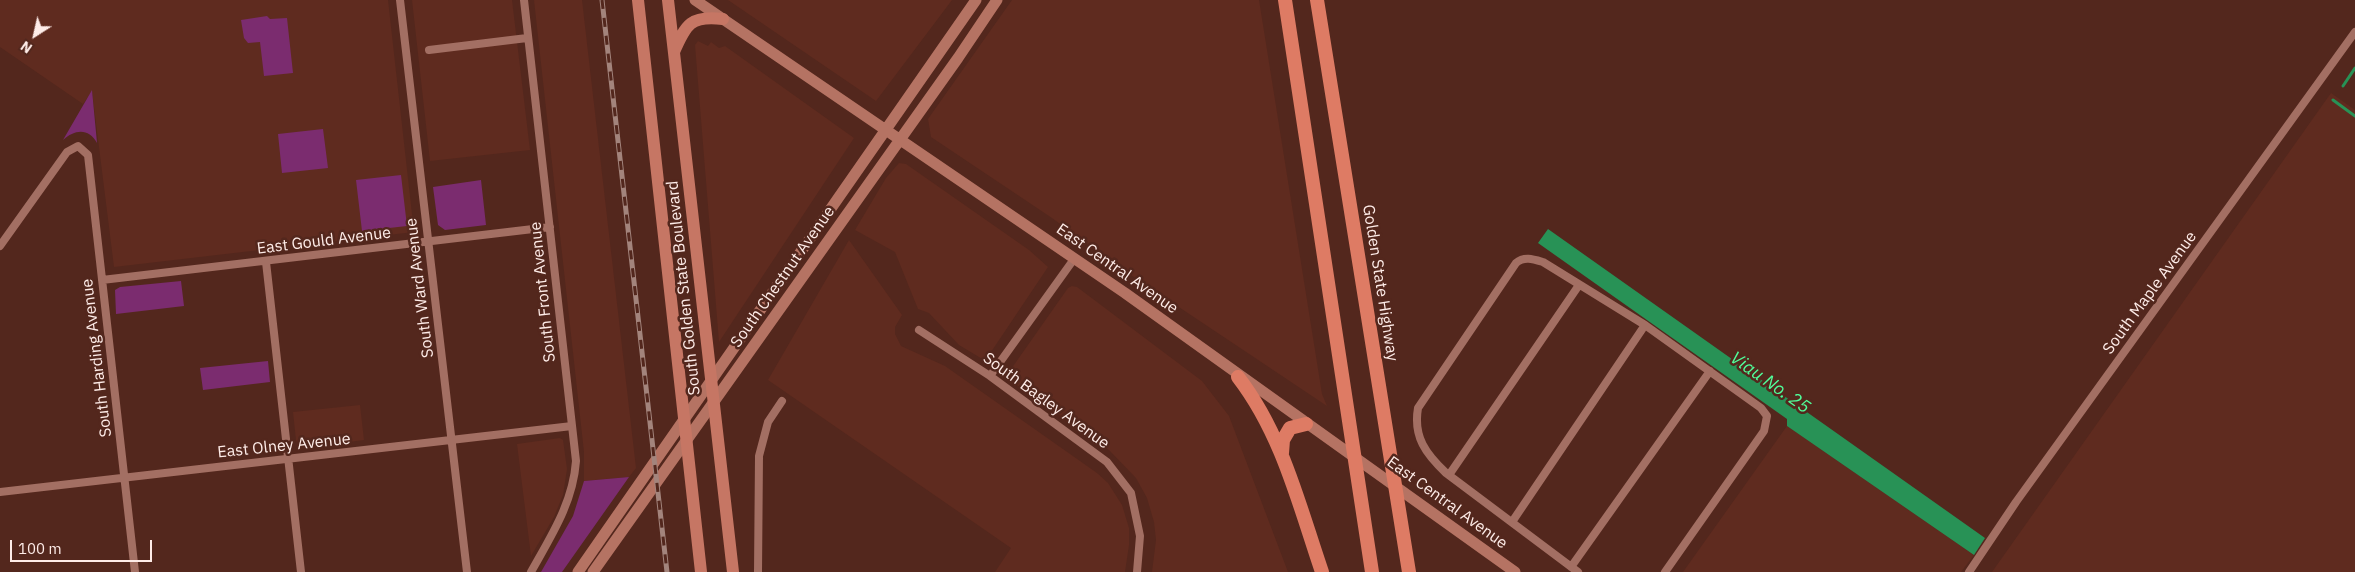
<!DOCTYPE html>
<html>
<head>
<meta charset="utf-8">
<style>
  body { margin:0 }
  #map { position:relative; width:2355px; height:572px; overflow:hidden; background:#53271d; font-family:"IBM Plex Sans",sans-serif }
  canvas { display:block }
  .north { position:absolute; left:10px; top:10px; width:50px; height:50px; -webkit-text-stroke:4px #53271d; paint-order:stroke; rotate:215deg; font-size:14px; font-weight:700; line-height:20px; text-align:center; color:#feece8 }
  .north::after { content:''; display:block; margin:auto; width:18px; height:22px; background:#feece8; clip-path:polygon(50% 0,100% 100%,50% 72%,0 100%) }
  .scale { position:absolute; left:10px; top:540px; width:142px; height:22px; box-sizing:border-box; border:2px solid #feece8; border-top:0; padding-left:6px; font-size:15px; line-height:18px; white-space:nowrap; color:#feece8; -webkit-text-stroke:4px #53271d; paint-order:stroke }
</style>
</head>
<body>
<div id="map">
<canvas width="2355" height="572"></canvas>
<div class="north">N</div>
<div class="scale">100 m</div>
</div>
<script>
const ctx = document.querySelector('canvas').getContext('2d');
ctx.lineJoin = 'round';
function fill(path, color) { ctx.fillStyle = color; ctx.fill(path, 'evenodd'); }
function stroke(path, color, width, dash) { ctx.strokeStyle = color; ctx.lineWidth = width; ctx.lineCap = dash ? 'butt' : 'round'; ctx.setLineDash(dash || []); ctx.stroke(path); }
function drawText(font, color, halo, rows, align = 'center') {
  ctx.font = font + ' "IBM Plex Sans",sans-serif'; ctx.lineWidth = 5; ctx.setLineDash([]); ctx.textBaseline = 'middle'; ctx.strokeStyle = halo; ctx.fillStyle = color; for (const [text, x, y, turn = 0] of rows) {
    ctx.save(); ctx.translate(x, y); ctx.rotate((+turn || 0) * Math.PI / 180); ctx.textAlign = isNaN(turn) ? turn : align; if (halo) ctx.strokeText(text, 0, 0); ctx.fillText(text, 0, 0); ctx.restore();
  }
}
fill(new Path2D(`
  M0,0H388L414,232L114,267L92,91L83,104L0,47Z
  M412,0H512L530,150L430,161Z
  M534,0H582L636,468L629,477L584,481V452Z
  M728,0H952L876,101Z
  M1012,0H1259L1322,394L1327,406L1122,269L1052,218L931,137L928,119Z
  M698,41L708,46L711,42L719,48L725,46L854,138L719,342L695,45Z
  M2331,93L2355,110V572H1992Z
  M899,163L906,164L1029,250L1048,267L987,358L984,360L959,345L929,313L918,309L895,252L855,230L886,178Z
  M849,240L902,315L895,327V334L901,346L945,366L1097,473L1108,483L1122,505L1129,528V545L1125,572H995L1011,548L768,380Z
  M1072,286L1077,287L1202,381L1229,416L1288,572H1152L1156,540L1154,522L1147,498L1136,478L1109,450L1011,381L1008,377L1009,372L1068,288Z
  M360,405L364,440L304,448L299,446L296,440L293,412Z
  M1787,426L1974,555L1961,572H1683Z
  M560,438L563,440L567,469L563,495L554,517L531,556L517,444Z`), '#5f2b1f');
fill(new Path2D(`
  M267,16L270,19L287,18L293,73L264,76L260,42L248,43L244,38L241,20Z
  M92,90L97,143C89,128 75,129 63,140Z
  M323,129L328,168L282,173L278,134Z
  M401,175L407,226L362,231L356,180Z
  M481,180L486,225L445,230L438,225L433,187Z
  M181,281L184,306L116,314L115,290L120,287Z
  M268,361L270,382L203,390L200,368Z
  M629,477L562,572H541L573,516L584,481Z`), '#7b2c6f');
fill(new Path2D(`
  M1548,229L1985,538L1974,555L1787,426V419L1538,243Z`), '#289256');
stroke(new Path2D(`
  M2343,86L2355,68
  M2333,100L2355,116`), '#289256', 3);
stroke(new Path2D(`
  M400,0L467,572
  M524,0L576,461C573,503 551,536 531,572
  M429,50L527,38
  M0,246L67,152L78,146L88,155L135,572
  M266,262L301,572
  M102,280L550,227
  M919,330L990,376L1107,462L1131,493L1140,536L1137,572
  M990,376L1074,259
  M1449,475L1579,285
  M0,492L572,426
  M1512,522L1645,325
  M1571,567L1710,371
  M758,572L759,456L768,422L782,401
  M1578,572L1446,473C1426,454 1413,437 1418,408L1516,263C1524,256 1533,259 1543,262L1645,325L1761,408L1767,416L1764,431L1665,572
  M1969,572L2016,502L2355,32`), '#a36f63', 8);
stroke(new Path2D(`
  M695,0L1125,293L1515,572
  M578,572L976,0
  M593,572L958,58L997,0`), '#b57363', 11);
stroke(new Path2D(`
  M638,0L701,572
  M668,0L733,572
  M674,52C686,24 691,15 723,19`), '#c67664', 12);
stroke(new Path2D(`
  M1285,0L1372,572
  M1317,0L1409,572
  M1238,377C1282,434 1299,505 1322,572
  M1282,453L1283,440L1290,428L1306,424`), '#de7b64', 14);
const rail = new Path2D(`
  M602,0L667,572`);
stroke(rail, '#a3847c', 5);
stroke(rail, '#53271d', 3, [9]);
drawText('16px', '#feece8', '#53271d', [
  ["East Gould Avenue",324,241,-7],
  ["East Central Avenue",1117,269,35],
  ["South Chestnut Avenue",783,277,-55],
  ["Golden State Highway",1380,283,81],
  ["South Ward Avenue",420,288,-97],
  ["South Golden State Boulevard",684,288,-96],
  ["South Front Avenue",543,292,-96],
  ["South Maple Avenue",2150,293,-54],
  ["South Harding Avenue",97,358,-97],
  ["South Bagley Avenue",1046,401,36],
  ["East Olney Avenue",284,446,-6],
  ["East Central Avenue",1447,503,36]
]);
drawText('italic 18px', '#51fd9a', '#53271d', [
  ["Viau No. 25",1770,383,35]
]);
</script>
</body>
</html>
